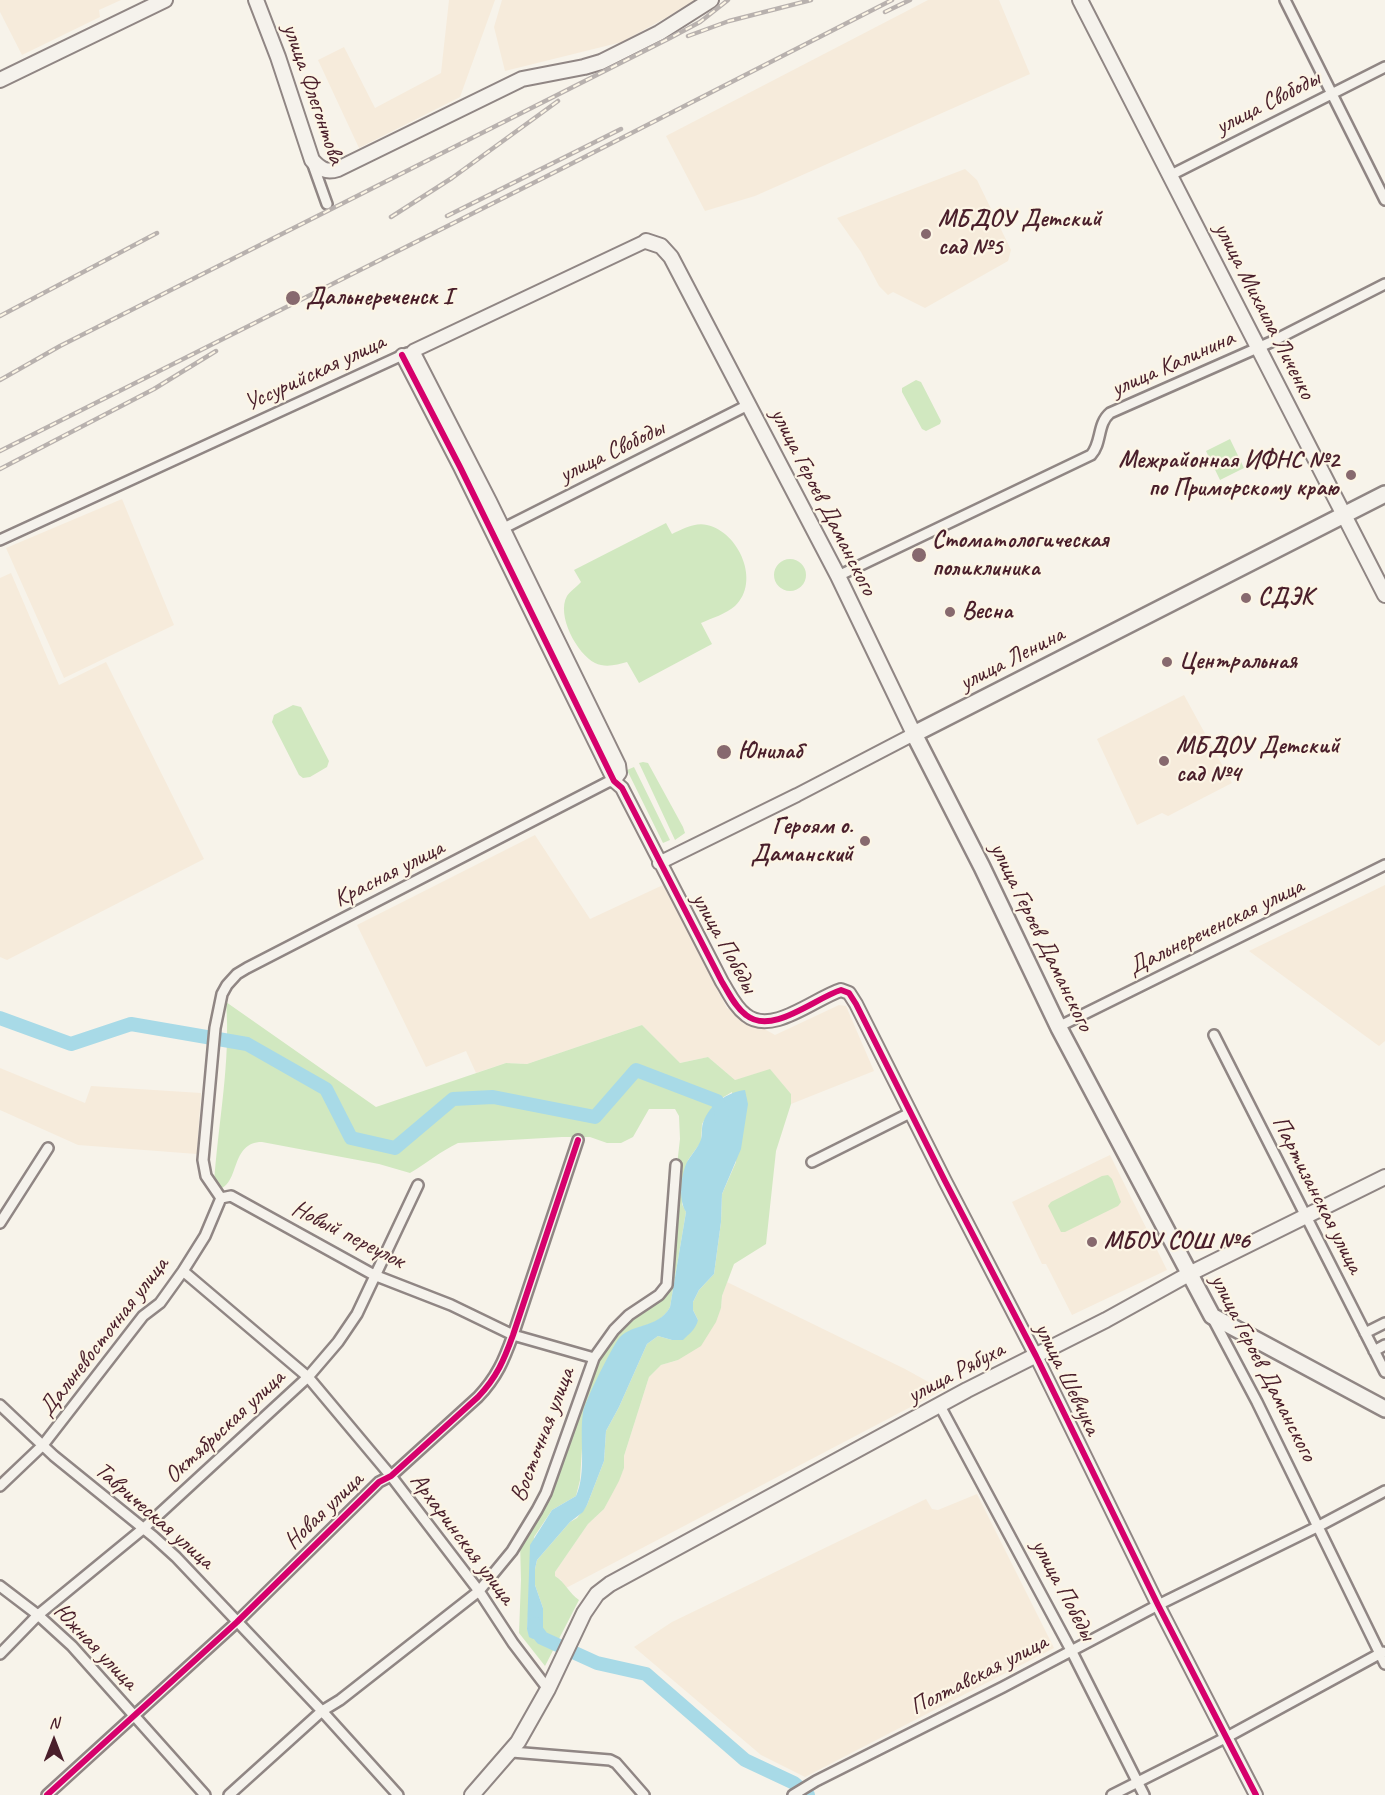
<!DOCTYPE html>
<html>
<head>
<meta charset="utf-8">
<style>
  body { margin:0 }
  #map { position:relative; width:1385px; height:1795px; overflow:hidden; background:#f7f3ea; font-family:Caveat,sans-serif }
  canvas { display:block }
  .north { position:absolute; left:24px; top:1711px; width:60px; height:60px; -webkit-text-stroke:4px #fcf5e5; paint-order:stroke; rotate:0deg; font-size:16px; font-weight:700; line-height:24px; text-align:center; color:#4a1f2b }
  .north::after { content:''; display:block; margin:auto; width:21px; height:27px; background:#4a1f2b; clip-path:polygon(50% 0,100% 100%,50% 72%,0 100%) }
</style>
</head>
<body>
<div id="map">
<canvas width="1385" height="1795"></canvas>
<div class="north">N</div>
</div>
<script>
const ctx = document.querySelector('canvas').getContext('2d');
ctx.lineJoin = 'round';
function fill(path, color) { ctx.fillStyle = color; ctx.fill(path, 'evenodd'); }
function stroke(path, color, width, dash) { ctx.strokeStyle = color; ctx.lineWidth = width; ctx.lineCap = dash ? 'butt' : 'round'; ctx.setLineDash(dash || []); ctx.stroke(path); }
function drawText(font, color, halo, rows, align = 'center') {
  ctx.font = font + ' Caveat,sans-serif'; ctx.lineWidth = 4.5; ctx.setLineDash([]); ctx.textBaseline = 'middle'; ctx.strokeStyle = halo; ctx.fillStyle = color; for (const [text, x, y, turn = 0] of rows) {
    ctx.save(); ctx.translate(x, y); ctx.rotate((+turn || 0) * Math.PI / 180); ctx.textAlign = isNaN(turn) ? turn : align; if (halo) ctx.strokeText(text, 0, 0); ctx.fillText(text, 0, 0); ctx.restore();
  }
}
fill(new Path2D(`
  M0,0H121L99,10L100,17L22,55L0,12Z
  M449,0H495L460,97L359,148L318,60L344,47L375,108L441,73Z
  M502,0H698L622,42L505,71L494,27Z
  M928,0H999L1030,74L755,196L705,211L666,136Z
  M965,169L977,180L1011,250L1008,261L925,308L893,292L888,295L879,286L861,252L837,218Z
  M122,499L174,625L64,678L6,548Z
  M11,573L59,685L106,662L204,859L7,960L0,957V578Z
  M1184,695L1232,783L1168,816L1162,813L1137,825L1097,739Z
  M535,835L590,919L663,885L727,1008L775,1035L839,1005L846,1006L874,1071L791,1104V1094L770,1070L735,1080L708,1057L680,1063L642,1025L527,1064L506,1063L476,1073L466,1051L426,1067L357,925Z
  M1385,885V1041L1379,1046L1249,951Z
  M0,1068L85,1103L91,1086L201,1093L197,1154L78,1145L0,1110Z
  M1110,1155L1167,1270L1072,1315L1046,1264H1042L1012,1202Z
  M727,1282L905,1369L943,1390L566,1588L561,1580L555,1576V1572L588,1524L604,1509L624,1468V1456L649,1377L661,1365L678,1360L721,1308L722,1296Z
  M977,1494L1054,1648L805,1777L761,1755L634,1647L672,1622L926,1499L932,1509L938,1510Z`), '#f6ebdb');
fill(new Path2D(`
  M916,380L921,382L941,421L940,424L926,431L922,429L902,392V388Z
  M1230,439L1244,468L1220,480L1206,451Z
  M666,523L672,534C683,529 695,522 707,525C739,532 761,582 735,606C726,614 712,618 701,623L712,644L639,683L627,662C617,665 605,668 595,663C577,654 556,615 567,596C570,591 577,587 581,582L574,570Z
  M774 575a16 16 0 1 1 32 0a16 16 0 1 1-32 0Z
  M293,705L301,707L329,761L327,767L310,777L303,778L299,775L272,722L274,715Z
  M643,762L648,763L683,827L685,833L675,840L639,763Z
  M634,767L670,840L663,843L627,770Z
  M226,1002L376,1107L506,1063L527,1064L642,1025L680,1063L708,1057L735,1080L770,1069L791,1094V1104L776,1151L766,1244L734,1264L722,1296L721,1308L716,1322L701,1346L678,1360L661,1365L649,1377L624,1456V1468L619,1481L604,1509L588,1524L555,1572V1576C565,1582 569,1593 579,1600L545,1666L519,1633L521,1580L520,1542L549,1496L566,1454L596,1356L636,1313L652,1307L658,1303L662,1295L680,1139L679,1116L675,1109H649L633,1137L621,1143H607L590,1137H562L458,1143C441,1151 427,1163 410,1173L379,1164L262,1142C230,1142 240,1184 219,1189L214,1184C218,1123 231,1062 226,1002ZM732,1092L736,1162L722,1194L721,1222L714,1274L699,1290L693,1302V1310L698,1320L672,1340L658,1336L647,1344L619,1407L606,1431L604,1461L587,1505L577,1518L570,1522L537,1560L535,1569V1585L543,1608L527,1629L534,1537L552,1510L576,1496L580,1480L583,1433L640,1327C653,1324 664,1319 670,1307L686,1212L682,1204L688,1160L701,1142L702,1124L705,1119L717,1101Z
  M1108,1175L1112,1179L1121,1202L1118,1206L1065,1232H1061L1048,1206L1051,1202L1102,1176Z`), '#d1e8c0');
fill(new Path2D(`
  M745,1090L748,1104L741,1149L722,1194L721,1222L714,1274L699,1290L693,1302V1310L698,1320C696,1329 689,1334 683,1340H672L658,1336L647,1344L619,1407L606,1431L604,1461L587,1505L583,1512L570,1522L537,1560L535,1569V1585L543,1608V1635L542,1638L533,1639L529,1637L527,1629L530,1545L552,1510L576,1496C587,1473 579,1437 583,1413C584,1402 610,1352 617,1341C629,1322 658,1330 670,1307L686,1212C678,1199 681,1175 687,1162C691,1155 697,1149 700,1142C703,1136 701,1129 703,1123C709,1105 727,1092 745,1090Z`), '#a8dae7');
stroke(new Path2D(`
  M0,1018L71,1044L131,1024L247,1044L326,1089L351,1138L395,1148L453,1099L493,1097L595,1117L636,1070L717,1101L722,1111L721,1118
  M535,1624L536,1630L542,1638L597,1663L646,1674L745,1760L794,1783L808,1795`), '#a8dae7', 14);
const minor = new Path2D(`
  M1285,0L1385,200
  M312,162L327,204
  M1169,176L1385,67
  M498,531L748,405
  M0,540L407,353
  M838,576L1091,455C1102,443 1097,424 1110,413L1271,342L1385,284
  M1064,1024L1385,865
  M1214,1035L1385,1372
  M812,1162L910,1113
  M221,1198L206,1176L203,1160L215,1028L222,994L227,985L237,974L247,968L608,782L614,781
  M221,1198L231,1196L374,1275L451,1305L513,1335L594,1358
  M0,1223L48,1148
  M183,1271L308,1377L391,1476L479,1591L513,1643L548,1689
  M1212,1317L1257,1402L1385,1664
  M1365,1333L1385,1323
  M1374,1351L1385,1345
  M0,1405L54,1456L154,1537L176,1557L322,1711L398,1795
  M940,1406L1071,1650L1144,1795
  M0,1486L43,1445L143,1316L160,1303L183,1271L205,1236L221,1198
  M0,1586L38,1615L72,1646L205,1795
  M0,1654L38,1615L144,1528L308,1377L338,1342L357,1314L418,1185
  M512,1752L610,1760L616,1763L644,1795
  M47,1795L237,1622L379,1482L391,1476L478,1397C497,1377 504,1360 513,1335L578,1140
  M229,1795L322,1711L340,1700L479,1591L498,1568L512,1551L537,1510L546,1493L594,1358L614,1330L629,1315L659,1295L667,1285L676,1165
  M793,1795L816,1781L1003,1687L1158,1605L1319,1526L1385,1491
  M1112,1795L1227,1737L1383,1652`);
const tertiary = new Path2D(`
  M402,355L460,467L614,781L622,788L722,982C729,993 735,1007 746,1015C772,1036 815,998 841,990L849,993L856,1004L945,1181L1036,1356L1158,1605L1256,1795
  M614,781L620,773L619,765L490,501L413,351L646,241
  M659,863L797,795L914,734`);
const secondary = new Path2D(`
  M256,0L278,57L312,160C320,169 326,173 338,169L522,79L584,67L601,62L659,33L711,0
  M1080,0L1385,595
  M0,80L165,0
  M646,241L661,246L671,257L838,576L914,734
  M472,1795L518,1742L548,1689L584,1613L597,1594L610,1584L967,1390L1106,1320L1189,1274L1385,1177`);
const primary = new Path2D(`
  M1385,494L914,734L982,867L1059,1028L1212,1316L1385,1409`);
stroke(minor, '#908684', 14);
stroke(tertiary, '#908684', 16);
stroke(secondary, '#908684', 18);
stroke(primary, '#908684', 20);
stroke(minor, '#f5f2ec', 9);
stroke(tertiary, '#f5f2ec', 12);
stroke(secondary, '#f5f2ec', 14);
stroke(primary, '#f5f2ec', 15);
const rail = new Path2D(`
  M885,12L910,0
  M688,36L729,21L811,0
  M447,216L621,129
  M391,217L452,178L558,101
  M0,316L157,233
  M0,380L60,346L670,38L700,22L728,0
  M0,451L565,167L892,0
  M0,469L154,389L216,351`);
stroke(rail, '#b8b1ae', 4.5);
stroke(rail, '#fcf5e5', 2, [7]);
stroke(new Path2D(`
  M402,355L460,467L614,781L622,788L722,982C729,993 735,1007 746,1015C772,1036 815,998 841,990L849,993L856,1004L945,1181L1036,1356L1158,1605L1256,1795
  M47,1795L237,1622L379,1482L391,1476L478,1397C497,1377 504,1360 513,1335L578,1140`), '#d6006c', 6);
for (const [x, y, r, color] of [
  [926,234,6,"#87696e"],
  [293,298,8,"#87696e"],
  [1351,475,6,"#87696e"],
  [919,555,8,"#87696e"],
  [1246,598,6,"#87696e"],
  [950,612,6,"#87696e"],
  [1167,662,6,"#87696e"],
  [724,752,8,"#87696e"],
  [1164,761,6,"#87696e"],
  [865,841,6,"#87696e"],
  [1092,1242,6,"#87696e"]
]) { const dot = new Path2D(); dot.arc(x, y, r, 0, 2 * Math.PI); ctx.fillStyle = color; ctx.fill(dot); stroke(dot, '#fcf5e5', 2); }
drawText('24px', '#4a1f2b', '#fcf5e5', [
  ["улица Флегонтова",313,94,71],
  ["улица Свободы",1268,103,-27],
  ["улица Михаила Личенко",1264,311,63],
  ["улица Калинина",1173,364,-24],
  ["Уссурийская улица",315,373,-25],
  ["улица Свободы",612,452,-26],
  ["улица Героев Даманского",823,502,63],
  ["улица Ленина",1012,659,-27],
  ["Красная улица",389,874,-27],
  ["Дальнереченская улица",1216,927,-26],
  ["улица Героев Даманского",1041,937,64],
  ["улица Победы",724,943,61],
  ["Партизанская улица",1317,1195,63],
  ["Новый переулок",348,1235,27],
  ["Дальневосточная улица",104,1337,-52],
  ["улица Героев Даманского",1263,1368,63],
  ["улица Рябуха",956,1373,-28],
  ["улица Шевчука",1067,1379,64],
  ["Октябрьская улица",225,1427,-43],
  ["Восточная улица",543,1435,-69],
  ["Новая улица",324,1511,-44],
  ["Таврическая улица",154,1516,41],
  ["Архаринская улица",462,1539,53],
  ["улица Победы",1063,1590,62],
  ["Южная улица",95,1647,46],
  ["Полтавская улица",979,1675,-27]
]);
drawText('bold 24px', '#4a1f2b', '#fcf5e5', [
  ["МБДОУ Детский",938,220],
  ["сад №5",938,248],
  ["Дальнереченск I",306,298],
  ["Межрайонная ИФНС №2",1339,461,"right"],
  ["по Приморскому краю",1339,489,"right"],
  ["Стоматологическая",932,541],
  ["поликлиника",932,569],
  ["СДЭК",1258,598],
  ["Весна",962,612],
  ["Центральная",1179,662],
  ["МБДОУ Детский",1176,747],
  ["сад №4",1176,775],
  ["Юнилаб",738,752],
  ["Героям о.",853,827,"right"],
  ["Даманский",853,855,"right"],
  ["МБОУ СОШ №6",1104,1242]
], 'left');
</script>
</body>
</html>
